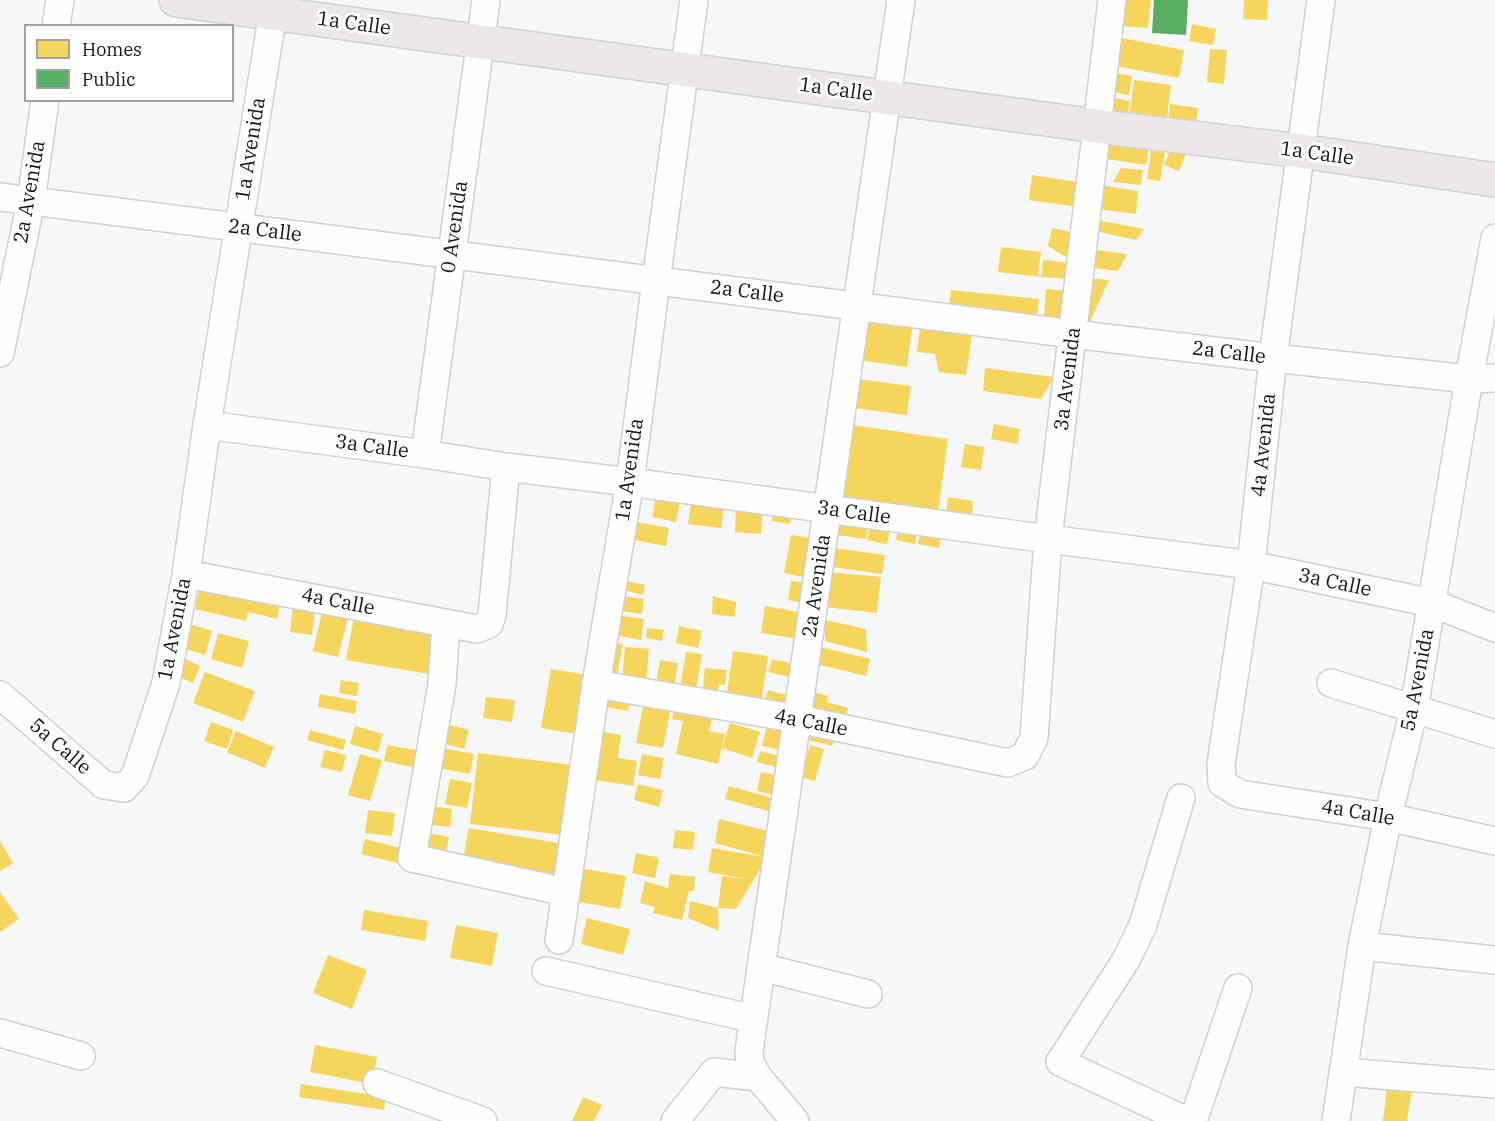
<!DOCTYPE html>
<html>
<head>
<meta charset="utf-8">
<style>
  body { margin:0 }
  #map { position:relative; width:1495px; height:1121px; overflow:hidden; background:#f5f7f9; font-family:"IBM Plex Serif",serif }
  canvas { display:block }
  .legend { position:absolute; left:24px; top:24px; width:210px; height:78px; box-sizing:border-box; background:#fff; border:2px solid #a1a1a2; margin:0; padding:8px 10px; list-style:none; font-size:18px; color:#141516 }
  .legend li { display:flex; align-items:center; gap:12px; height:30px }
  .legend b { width:30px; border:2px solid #a1a1a2 }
</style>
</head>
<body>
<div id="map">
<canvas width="1495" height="1121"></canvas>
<ul class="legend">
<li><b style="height:16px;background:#f6d55c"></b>Homes</li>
<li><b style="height:16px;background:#5aae61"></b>Public</li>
</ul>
</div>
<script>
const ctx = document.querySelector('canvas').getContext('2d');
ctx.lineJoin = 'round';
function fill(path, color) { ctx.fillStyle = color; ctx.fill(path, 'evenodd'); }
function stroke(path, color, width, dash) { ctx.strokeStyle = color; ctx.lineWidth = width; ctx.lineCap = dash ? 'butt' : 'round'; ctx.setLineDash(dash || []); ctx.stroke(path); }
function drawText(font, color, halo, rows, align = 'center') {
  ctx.font = font + ' "IBM Plex Serif",serif'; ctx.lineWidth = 6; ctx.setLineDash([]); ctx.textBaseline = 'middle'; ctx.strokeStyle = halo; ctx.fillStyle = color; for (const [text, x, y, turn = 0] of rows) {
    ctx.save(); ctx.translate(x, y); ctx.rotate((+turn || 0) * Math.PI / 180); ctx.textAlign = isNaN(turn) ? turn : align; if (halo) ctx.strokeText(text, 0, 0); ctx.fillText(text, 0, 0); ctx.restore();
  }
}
fill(new Path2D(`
  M1122,0H1151L1148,28L1120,26Z
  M1244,0H1268L1267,20L1243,19Z
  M1192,24L1216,29L1213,45L1189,41Z
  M1122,38L1184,50L1179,78L1116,66Z
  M1210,49L1227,50L1224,84L1207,82Z
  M1111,72L1132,76L1129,95L1108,91Z
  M1134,80L1171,85L1166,123L1129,118Z
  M1110,97L1130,101L1127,120L1106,116Z
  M1170,104L1198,108L1195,130L1168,126Z
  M1104,133L1150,140L1146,165L1100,158Z
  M1173,143L1188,149L1179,171L1164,165Z
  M1152,144L1166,146L1160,181L1147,179Z
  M1121,168L1143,170L1141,185L1113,182Z
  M1032,175L1083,183L1079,207L1029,200Z
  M1100,185L1138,191L1136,214L1097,209Z
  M1097,220L1144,229L1136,240L1095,231Z
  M1052,228L1081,234L1076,254L1064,256L1048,246Z
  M1001,247L1041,252L1038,274L1041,277L998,272Z
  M1096,250L1127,254L1118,271L1093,268Z
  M1043,260L1072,263L1071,279L1041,277Z
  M1087,278L1109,280L1089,324L1083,318Z
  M1046,289L1068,291L1066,319L1044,317Z
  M951,290L1039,299L1037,319L949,310Z
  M865,314L913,321L907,367L859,360Z
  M921,320L973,328L966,375L939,372L935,354L917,352Z
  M985,368L1054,377L1041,399L983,391Z
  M858,379L911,386L907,415L854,408Z
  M846,424L948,439L937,520L835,506Z
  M994,424L1020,429L1017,444L991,439Z
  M965,444L984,447L981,470L961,467Z
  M657,493L681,498L676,522L652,517Z
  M692,497L725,501L721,528L688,524Z
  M948,497L973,501L972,516L946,512Z
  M736,503L763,504L761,534L735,532Z
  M774,507L793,509L790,524L772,521Z
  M840,518L868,522L866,539L837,535Z
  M631,521L669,528L666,546L628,539Z
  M871,521L891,525L887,544L867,540Z
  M900,523L918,527L915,544L896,540Z
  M922,529L942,533L939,548L918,544Z
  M791,535L816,539L809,578L784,573Z
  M834,548L885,555L882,574L832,567Z
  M829,572L881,577L877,613L825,607Z
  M622,580L645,585L643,595L620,589Z
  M791,581L807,583L804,603L788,600Z
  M201,582L281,600L277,619L248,612L246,621L195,609Z
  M616,595L644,599L642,614L614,610Z
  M713,596L736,602L735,617L712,614Z
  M765,606L804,613L800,639L761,633Z
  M293,607L315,609L312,635L290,632Z
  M322,612L348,618L338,657L313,651Z
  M616,615L644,619L641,640L613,635Z
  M354,617L436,631L429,674L346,660Z
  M825,620L866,629L867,652L825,641Z
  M190,624L212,631L205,655L183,648Z
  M679,626L702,631L698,648L676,643Z
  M647,628L664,630L662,641L646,638Z
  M218,633L249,641L242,668L211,659Z
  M609,641L623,644L617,677L603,674Z
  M625,647L649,649L646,683L622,681Z
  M820,647L870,659L866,676L816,664Z
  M733,651L768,656L761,704L726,699Z
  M686,652L702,654L696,690L680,688Z
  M183,658L200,666L193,683L175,675Z
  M772,659L800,665L797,679L768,672Z
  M660,660L678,663L674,688L656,685Z
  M705,668L727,670L725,685H719L717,695L702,694Z
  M551,669L593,676L583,735L541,728Z
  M205,672L255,691L243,722L193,703Z
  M341,680L359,683L357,696L339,693Z
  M603,690L631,696L628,711L600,706Z
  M768,690L798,698L793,715L763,707Z
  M814,692L828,696L827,702L848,708L844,723L808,712Z
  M320,694L357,701L355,714L318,707Z
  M486,697L515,700L512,722L483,718Z
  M645,697L672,702L663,748L636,743Z
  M675,703L714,712L709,731L725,734L718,764L676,754L683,721L672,719Z
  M769,717L795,723L788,752L762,746Z
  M211,722L233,730L227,749L204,741Z
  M442,723L469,730L464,749L438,742Z
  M730,723L760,732L752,758L722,748Z
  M355,726L383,734L378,752L350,744Z
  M310,730L346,740L343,750L307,740Z
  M236,731L274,747L265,768L227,752Z
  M598,731L621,735L618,758L637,761L633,786L590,779Z
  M815,731L838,735L832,746L809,740Z
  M387,745L416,750L413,767L384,761Z
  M810,745L824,749L815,781L800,777Z
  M437,747L474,754L470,774L433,767Z
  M325,750L346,755L342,772L320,767Z
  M760,751L787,758L784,769L757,762Z
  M478,753L572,765L564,835L470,824Z
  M360,754L382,760L370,801L348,795Z
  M642,754L664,758L660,779L638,775Z
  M761,772L785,776L781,796L757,791Z
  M450,779L472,783L467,808L445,804Z
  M638,784L663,790L659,807L634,800Z
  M729,786L776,799L772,812L725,799Z
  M425,805L452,809L450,827L423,824Z
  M368,810L395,813L392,836L365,833Z
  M719,819L776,833L767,858L736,909L718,908L722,876L746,879L708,872L712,848L765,857L715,843Z
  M469,828L564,844L558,882L462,863Z
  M675,830L695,832L693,850L673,848Z
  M423,832L449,837L446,855L420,850Z
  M365,839L404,849L401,864L361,854Z
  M0,841L13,863L0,871Z
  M636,853L659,858L655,878L632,873Z
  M579,868L626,876L620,909L573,901Z
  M670,874L695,877L694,891H689L682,920L653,913L655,907L640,903L645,881L668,888Z
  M0,892L19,919L0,932Z
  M690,901L718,908L719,931L688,918Z
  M364,910L428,921L425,941L361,930Z
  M587,918L630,929L623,955L581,944Z
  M456,925L498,933L492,966L450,958Z
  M328,955L367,970L352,1009L313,993Z
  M315,1045L377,1057L372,1084L310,1072Z
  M301,1084L386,1097L384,1110L299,1097Z
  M1387,1087L1412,1090L1407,1121H1383Z
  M583,1097L602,1105L594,1121H572Z`), '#f6d55c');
fill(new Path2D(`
  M1154,0H1188L1186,35L1152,33Z`), '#5aae61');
const minor = new Path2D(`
  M1321,0L1273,358L1251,565L1221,764L1222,783L1240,794L1388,817L1495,841
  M56,26L60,0
  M0,197L1073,334L1273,358L1469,379L1495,378
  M0,353L31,201L45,100
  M207,425L425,454L506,467L630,482L1048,539L1251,565L1432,603L1495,628
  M425,454L486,0
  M186,574L477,629L489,624L492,615L506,467
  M446,623L442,684L412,858L566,892
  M1331,683L1495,734
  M596,684L798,719L1008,763L1025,756L1034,738L1048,539L1112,0
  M0,695L104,785L124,788L135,776L166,683L186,574L207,425L275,0
  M1181,798L1143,925L1126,960L1060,1062L1187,1121
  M559,940L596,684L630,482L656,281L694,0
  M1362,946L1495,960
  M761,967L868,994
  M546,971L754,1019
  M0,1033L81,1056
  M1343,1072L1495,1084
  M377,1083L483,1121
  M675,1121L714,1072L758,1077
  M795,1121L758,1077L750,1062L749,1051L901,0
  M1193,1121L1238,988
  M1336,1121L1362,946L1388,817L1414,709L1469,379L1495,238`);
const major = new Path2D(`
  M176,0L1096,126L1301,151L1495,180`);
stroke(minor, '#ced0d1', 30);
stroke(major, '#d1d2d3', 36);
stroke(minor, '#fefefe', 27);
stroke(major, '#ece8e7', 33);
drawText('20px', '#141516', '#fff', [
  ["1a Calle",354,24,8],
  ["1a Calle",836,90,8],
  ["1a Avenida",251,149,-81],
  ["1a Calle",1317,154,8],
  ["2a Avenida",30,192,-80],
  ["0 Avenida",455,227,-82],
  ["2a Calle",265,231,7],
  ["2a Calle",747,292,7],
  ["2a Calle",1229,353,7],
  ["3a Avenida",1068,379,-83],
  ["4a Avenida",1264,445,-84],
  ["3a Calle",372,447,8],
  ["1a Avenida",630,470,-82],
  ["3a Calle",854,513,8],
  ["3a Calle",1335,583,12],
  ["2a Avenida",817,586,-82],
  ["4a Calle",338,602,11],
  ["1a Avenida",175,629,-79],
  ["5a Avenida",1418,680,-79],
  ["4a Calle",811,723,11],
  ["5a Calle",60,747,41],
  ["4a Calle",1358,813,10]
]);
</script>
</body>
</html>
